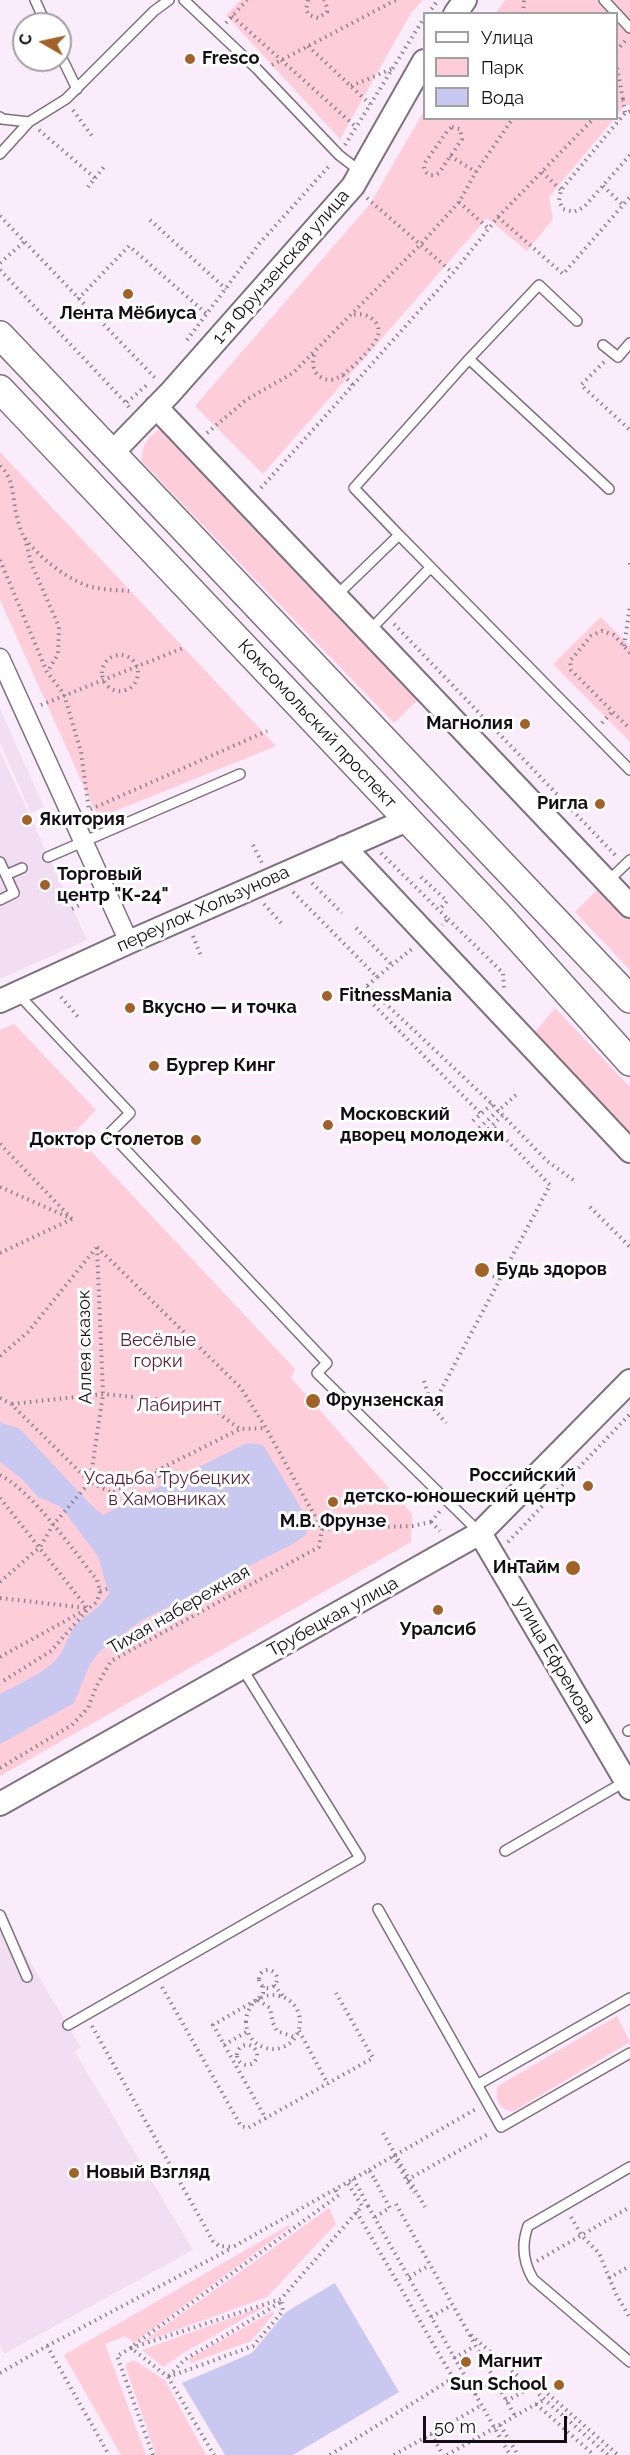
<!DOCTYPE html>
<html>
<head>
<meta charset="utf-8">
<style>
  body { margin:0 }
  #map { position:relative; width:630px; height:2455px; overflow:hidden; background:#fbecfc; font-family:Raleway,sans-serif }
  canvas { display:block }
  .legend { position:absolute; left:423px; top:12px; width:195px; height:108px; box-sizing:border-box; background:#fff; border:2px solid #a19fa1; margin:0; padding:8px 10px; list-style:none; font-size:18px; color:#130e13 }
  .legend li { display:flex; align-items:center; gap:12px; height:30px }
  .legend b { width:30px; border:2px solid #a19fa1 }
  .north { position:absolute; left:12px; top:12px; width:60px; height:60px; box-sizing:border-box; background:#fff; border:2px solid #a19fa1; border-radius:50%; rotate:279deg; font-size:16px; font-weight:700; line-height:24px; text-align:center; color:#130e13 }
  .north::after { content:''; display:block; margin:auto; width:21px; height:27px; background:#a16228; clip-path:polygon(50% 0,100% 100%,50% 72%,0 100%) }
  .scale { position:absolute; left:423px; top:2416px; width:144px; height:27px; box-sizing:border-box; border:3px solid #130e13; border-top:0; padding-left:8px; font-size:18px; line-height:21px; white-space:nowrap; color:#130e13; -webkit-text-stroke:4px #fff; paint-order:stroke }
</style>
</head>
<body>
<div id="map">
<canvas width="630" height="2455"></canvas>
<ul class="legend">
<li><b style="height:8px;background:#fff"></b>Улица</li>
<li><b style="height:16px;background:#fdced9"></b>Парк</li>
<li><b style="height:16px;background:#c8c8f1"></b>Вода</li>
</ul>
<div class="north">С</div>
<div class="scale">50 m</div>
</div>
<script>
const ctx = document.querySelector('canvas').getContext('2d');
ctx.lineJoin = 'round';
function fill(path, color) { ctx.fillStyle = color; ctx.fill(path, 'evenodd'); }
function stroke(path, color, width, dash) { ctx.strokeStyle = color; ctx.lineWidth = width; ctx.lineCap = dash ? 'butt' : 'round'; ctx.setLineDash(dash || []); ctx.stroke(path); }
function drawText(font, color, halo, rows, align = 'center') {
  ctx.font = font + ' Raleway,sans-serif'; ctx.lineWidth = 6; ctx.setLineDash([]); ctx.textBaseline = 'middle'; ctx.strokeStyle = halo; ctx.fillStyle = color; for (const [text, x, y, turn = 0] of rows) {
    ctx.save(); ctx.translate(x, y); ctx.rotate((+turn || 0) * Math.PI / 180); ctx.textAlign = isNaN(turn) ? turn : align; if (halo) ctx.strokeText(text, 0, 0); ctx.fillText(text, 0, 0); ctx.restore();
  }
}
fill(new Path2D(`
  M0,709L44,807L31,813L0,743Z
  M0,751L87,940L0,979Z
  M0,1912L81,2047L75,2052L193,2250L4,2354L0,2345Z`), '#f2def3');
fill(new Path2D(`
  M241,0H423L411,13L340,139L226,15Z
  M505,0H630V105H625L617,115L616,14H495Z
  M424,111V118L614,119L549,197L553,219L527,251L487,218L263,474L195,406L370,204Z
  M162,428L421,697L394,723L142,462C141,445 148,436 162,428Z
  M0,452L276,746L98,818L0,600Z
  M601,617L630,646V742L553,664Z
  M601,886L630,917V970L575,912Z
  M555,1008L630,1087V1138L531,1037Z
  M14,1024L96,1110L74,1133L295,1369L291,1378L412,1514L411,1542L0,1776V1030Z
  M617,2016L630,2042L514,2111C499,2111 494,2099 498,2086Z
  M329,2208L336,2224L267,2297L141,2343Z
  M289,2225L290,2227L134,2343L125,2336L105,2344L146,2455H121L64,2355Z
  M270,2304L185,2352L163,2367L142,2350Z
  M273,2311L274,2314L251,2341L191,2363L189,2359Z
  M134,2360L165,2380L206,2455H156L126,2368L127,2363Z`), '#fdced9');
fill(new Path2D(`
  M0,1422L20,1429L92,1506L103,1515L247,1443L263,1445L310,1523L306,1535L295,1543L142,1620L99,1652L89,1666L74,1703L0,1744V1694C16,1685 49,1671 59,1656C67,1645 68,1632 78,1623C89,1613 100,1607 109,1594L98,1556L61,1507L38,1497L22,1479L0,1462Z
  M335,2283L399,2392L293,2455H225L182,2383L252,2353L286,2312Z`), '#c8c8f1');
const service = new Path2D(`
  M35,0L46,24
  M184,0L257,69L339,155L361,172
  M604,0L630,28
  M60,54L77,89
  M0,117L2,119L29,122L66,99L154,11L169,0
  M0,154L29,122
  M603,345L618,357L630,343
  M469,359L539,285L577,321
  M399,535L630,770
  M337,595L399,535L354,488L469,359L609,489
  M370,630L430,568
  M48,857L240,774
  M0,862L14,893L0,900
  M6,875L22,868
  M607,882L630,860
  M18,994L130,1113L110,1133L327,1363L317,1373L480,1533
  M628,1731L630,1730
  M505,1851L626,1781
  M378,1909L501,2127L630,2053
  M0,1915L27,1977
  M68,2025L360,1858L242,1668
  M477,2085L630,1998
  M630,2167L528,2226C521,2245 523,2262 533,2279L630,2362`);
const minor = new Path2D(`
  M0,658L129,942`);
const tertiary = new Path2D(`
  M455,14L465,0
  M156,407L630,906
  M111,454L170,393L353,186L424,61
  M344,847L630,1151
  M0,1001L129,942L407,820
  M480,1533L630,1788
  M0,1804L480,1533L630,1381`);
const primary = new Path2D(`
  M0,335L630,999
  M0,389L498,915L630,1062`);
stroke(service, '#7e707e', 12);
stroke(minor, '#7e707e', 21);
stroke(tertiary, '#7e707e', 26);
stroke(primary, '#7e707e', 30);
stroke(new Path2D(`
  M308,0L306,10L309,15L318,18L327,12V7L324,0
  M428,14L438,0
  M523,14L524,0
  M232,16L356,127
  M226,23L247,0
  M308,46L370,104
  M616,51L627,39
  M616,62L623,100
  M272,65L396,0
  M351,86L392,69
  M616,100H623L625,113
  M73,110L92,136
  M630,111L625,113L561,190L559,201L563,209L574,212L584,207L630,155
  M452,127L460,129L462,139L439,173C430,178 423,173 424,164L448,130Z
  M39,130L95,178L88,187
  M345,145L424,18
  M450,156L476,172
  M542,172L561,190
  M95,178L104,167
  M603,186L623,205
  M367,198L453,273
  M459,202L489,229
  M0,216L157,380
  M498,217L594,118
  M150,220L226,289
  M0,263L24,242
  M0,270L126,403
  M78,299L129,246L208,315
  M187,340L259,244L330,165
  M314,355C312,363 313,371 319,376C325,380 331,381 337,378C347,374 373,348 377,338C384,323 367,311 353,315
  M604,362L581,385L630,430
  M343,375L353,385
  M129,407L126,403L148,384
  M207,433L246,400L293,373L421,244L459,202L476,172L513,118
  M0,466C12,475 13,495 15,508C17,517 19,527 23,535C36,556 72,584 96,588C107,590 118,590 129,591
  M261,488L453,273L498,217L563,274L630,197
  M25,538L31,563L59,627L58,654L48,671
  M0,560L47,672L64,694L81,752L89,810L267,731
  M630,563V567
  M394,624L617,857
  M624,646L630,606
  M630,653L614,635L602,631L591,636L570,661L571,670L630,729
  M102 673a18 18 0 1 1 36 0a18 18 0 1 1-36 0Z
  M41,705L183,648
  M602,723L612,712
  M253,845L262,863
  M381,853L448,919L442,925
  M421,877L447,901L439,910
  M312,883L342,913
  M293,892L377,977L413,948
  M264,904L282,924
  M72,909L80,905
  M448,919L503,973L504,988
  M356,928L392,965
  M193,936L201,956
  M367,986L492,1104L547,1161L576,1182
  M361,992L481,1114
  M61,997L79,1018
  M354,998L377,977
  M473,1121L492,1104
  M479,1128L518,1093
  M484,1133L503,1115
  M0,1144L72,1219
  M0,1187L70,1218
  M590,1207L630,1247
  M97,1247L241,1388L266,1428L322,1529
  M0,1253L72,1219
  M482,1271L499,1279
  M0,1356L28,1332L96,1248
  M424,1381L432,1407L446,1423
  M0,1398L11,1404L90,1482L112,1493L240,1429L266,1428
  M12,1404L103,1394L206,1404L240,1429
  M432,1407L550,1185L493,1126
  M156,1471L165,1485
  M0,1475C34,1493 72,1549 97,1580L100,1591L97,1602L88,1609L51,1651L0,1683
  M90,1482L103,1394L97,1248
  M0,1498L88,1609
  M431,1522L440,1511
  M431,1522L440,1531
  M322,1529L412,1526L431,1522
  M508,1542L630,1414
  M220,1581L229,1596
  M0,1582L40,1547L53,1525L90,1482
  M100,1591L107,1589
  M0,1598L87,1608
  M0,1657L85,1610
  M0,1768L72,1725L88,1708L96,1687L111,1661L319,1547L322,1529
  M259 1979a9 9 0 1 1 18 0a9 9 0 1 1-18 0Z
  M274,1985L283,1996
  M263,1986V1993L258,1999L213,2025L266,2119
  M162,1987L241,2126L248,2128L373,2058L336,1993
  M246 2022a27 27 0 1 1 54 0a27 27 0 1 1-54 0Z
  M258,2000L270,2008L273,2023L277,2031L294,2037
  M92,2026L213,2241L219,2246L233,2247L369,2170L375,2180
  M299,2031L328,2084
  M224,2045L248,2031
  M237 2055a10 10 0 1 1 20 0a10 10 0 1 1-20 0Z
  M393,2156L414,2193
  M369,2170L476,2109
  M353,2179L359,2189
  M407,2180L490,2133
  M396,2204L515,2416
  M368,2206L510,2455
  M375,2217L390,2208L384,2197
  M571,2217L582,2236L599,2253L616,2294L630,2318
  M537,2261L630,2207
  M409,2277L430,2265
  M609,2278L630,2266
  M431,2317L452,2305
  M471,2335L608,2455
  M134,2345L339,2195L335,2189
  M47,2346L230,2249
  M131,2348L281,2299L362,2206L347,2182
  M454,2358L475,2346
  M0,2373L47,2346L109,2455
  M169,2376L184,2360L281,2302
  M168,2377L253,2346L283,2311L281,2299
  M475,2394L495,2382
  M506,2401L534,2386L540,2387L618,2455
  M536,2404L594,2455
  M500,2425L518,2455
  M431,2434L443,2455
  M153,2455L117,2356L131,2348L168,2377L214,2455
  M330,2455L453,2378L356,2211
  M394,2455L482,2405
  M447,2455L545,2399`), '#8d838e', 4, [1.5, 4.5]);
stroke(service, '#fff', 9);
stroke(minor, '#fff', 18);
stroke(tertiary, '#fff', 22);
stroke(primary, '#fff', 27);
stroke(new Path2D(`
  M383,2133L425,2207
  M375,2180L384,2197
  M359,2189L368,2206`), '#8d838e', 4, [1.5, 4.5]);
for (const [x, y, r, color] of [
  [190,59,6,"#a16228"],
  [128,294,6,"#a16228"],
  [525,724,6,"#a16228"],
  [600,804,6,"#a16228"],
  [27,820,6,"#a16228"],
  [45,885,6,"#a16228"],
  [327,996,6,"#a16228"],
  [130,1008,6,"#a16228"],
  [154,1066,6,"#a16228"],
  [328,1125,6,"#a16228"],
  [196,1140,6,"#a16228"],
  [482,1270,8,"#a16228"],
  [313,1401,8,"#a16228"],
  [588,1486,6,"#a16228"],
  [333,1502,6,"#a16228"],
  [573,1568,8,"#a16228"],
  [438,1610,6,"#a16228"],
  [74,2173,6,"#a16228"],
  [466,2362,6,"#a16228"],
  [559,2385,6,"#a16228"]
]) { const dot = new Path2D(); dot.arc(x, y, r, 0, 2 * Math.PI); ctx.fillStyle = color; ctx.fill(dot); stroke(dot, '#fff', 2); }
drawText('bold 18px', '#130e13', '#fff', [
  ["Fresco",202,59],
  ["Лента Мёбиуса",128,314,"center"],
  ["Магнолия",513,724,"right"],
  ["Ригла",588,804,"right"],
  ["Якитория",39,820],
  ["Торговый",57,875],
  ["центр \"К-24\"",57,896],
  ["FitnessMania",339,996],
  ["Вкусно — и точка",142,1008],
  ["Бургер Кинг",166,1066],
  ["Московский",340,1115],
  ["дворец молодежи",340,1136],
  ["Доктор Столетов",184,1140,"right"],
  ["Будь здоров",496,1270],
  ["Фрунзенская",326,1401],
  ["Российский",576,1476,"right"],
  ["детско-юношеский центр",576,1497,"right"],
  ["М.В. Фрунзе",333,1522,"center"],
  ["ИнТайм",560,1568,"right"],
  ["Уралсиб",438,1630,"center"],
  ["Новый Взгляд",86,2173],
  ["Магнит",478,2362],
  ["Sun School",547,2385,"right"]
], 'left');
drawText('18px', '#130e13', '#fff', [
  ["1-я Фрунзенская улица",281,267,-49],
  ["Комсомольский проспект",317,724,47],
  ["переулок Хользунова",203,909,-24],
  ["Аллея сказок",85,1347,-91],
  ["Тихая набережная",179,1610,-30],
  ["Трубецкая улица",333,1617,-29],
  ["улица Ефремова",555,1660,60]
]);
drawText('18px', '#561d30', '#fff', [
  ["Весёлые",158,1341],
  ["горки",158,1362],
  ["Лабиринт",179,1406],
  ["Усадьба Трубецких",167,1479],
  ["в Хамовниках",167,1500]
]);
</script>
</body>
</html>
